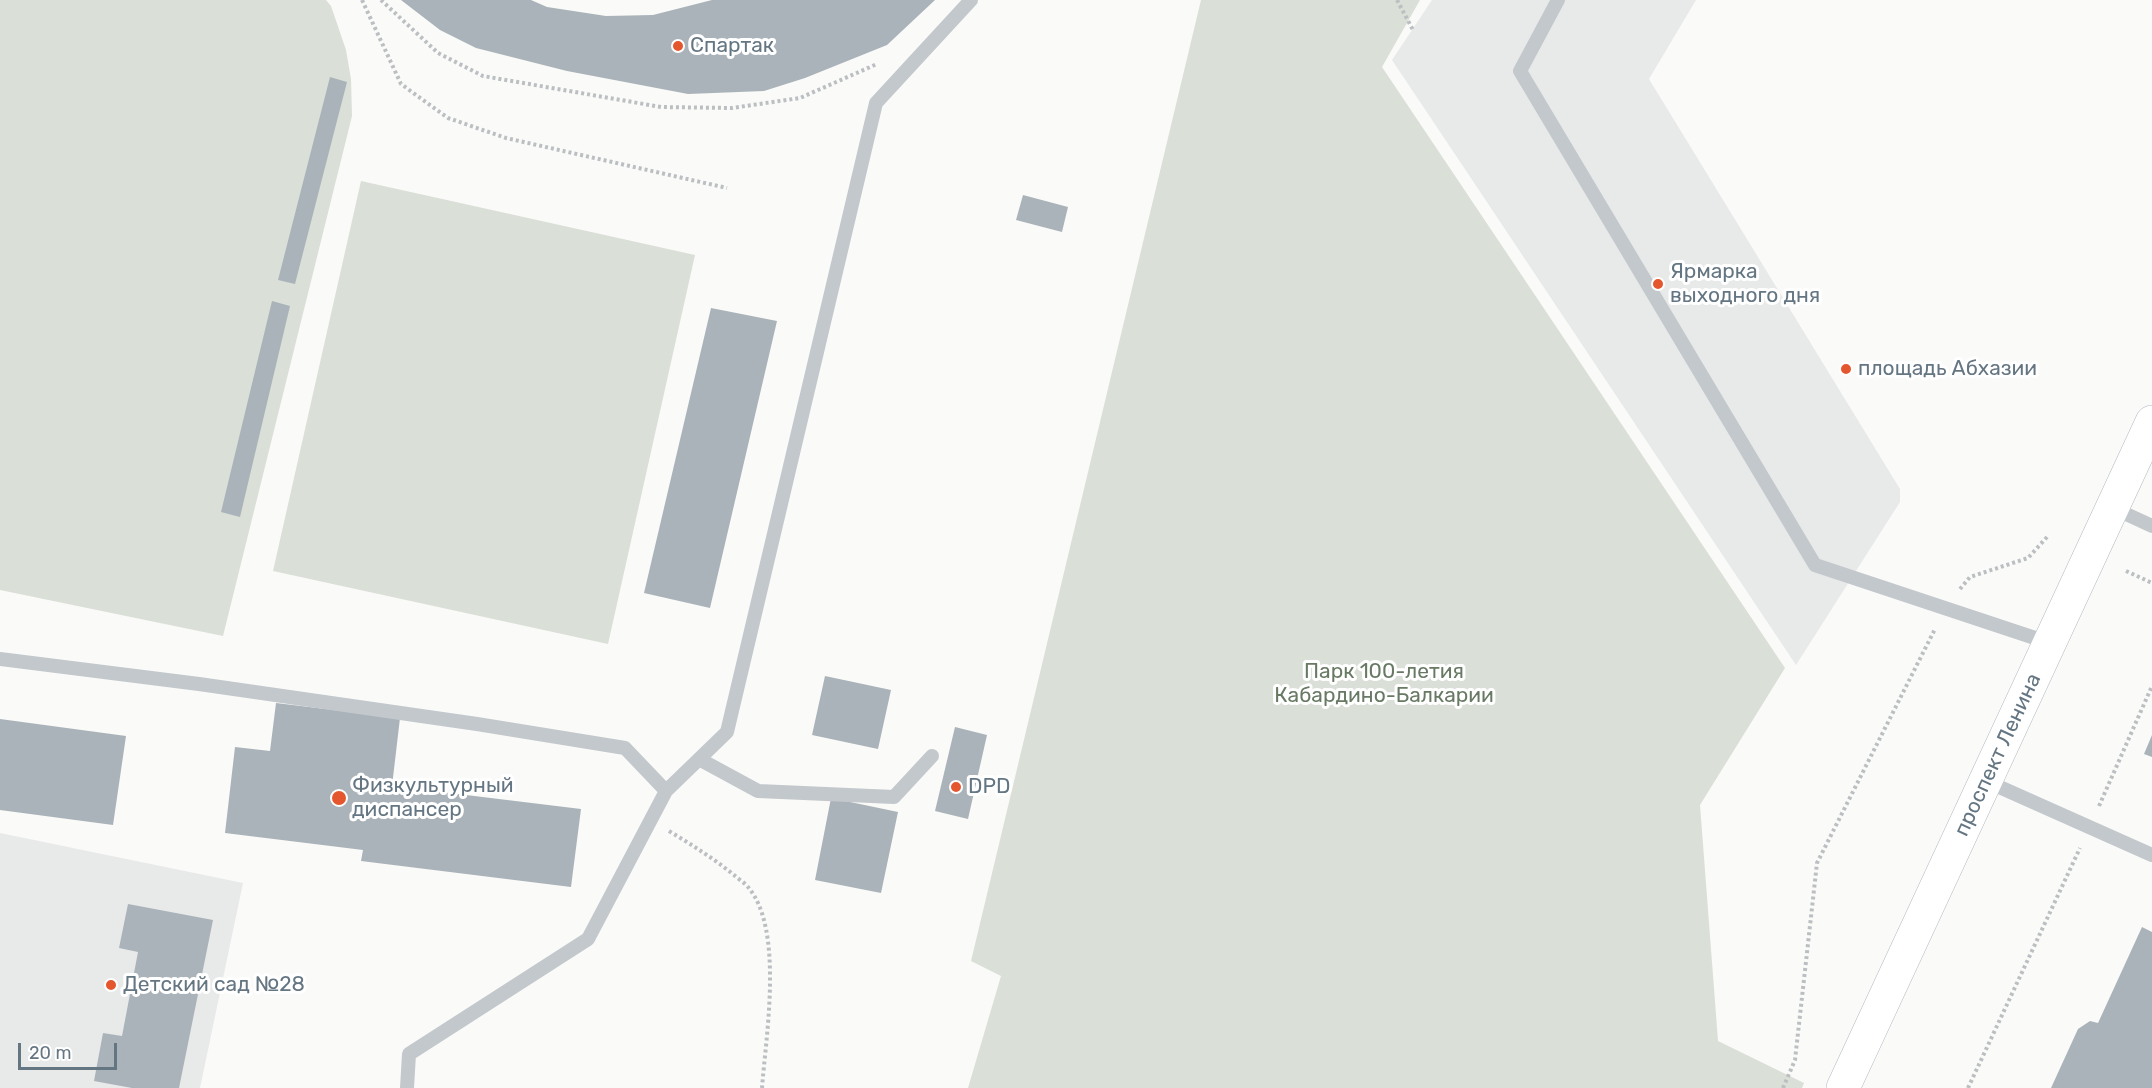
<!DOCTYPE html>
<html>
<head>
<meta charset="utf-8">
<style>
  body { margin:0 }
  #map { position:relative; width:2152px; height:1088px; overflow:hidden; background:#fafaf8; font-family:Rubik,sans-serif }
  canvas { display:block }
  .scale { position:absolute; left:18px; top:1043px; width:99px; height:27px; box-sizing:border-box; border:3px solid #657683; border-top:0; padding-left:8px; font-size:18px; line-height:21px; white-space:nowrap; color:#657683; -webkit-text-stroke:4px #fff; paint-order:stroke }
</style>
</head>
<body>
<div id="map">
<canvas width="2152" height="1088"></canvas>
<div class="scale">20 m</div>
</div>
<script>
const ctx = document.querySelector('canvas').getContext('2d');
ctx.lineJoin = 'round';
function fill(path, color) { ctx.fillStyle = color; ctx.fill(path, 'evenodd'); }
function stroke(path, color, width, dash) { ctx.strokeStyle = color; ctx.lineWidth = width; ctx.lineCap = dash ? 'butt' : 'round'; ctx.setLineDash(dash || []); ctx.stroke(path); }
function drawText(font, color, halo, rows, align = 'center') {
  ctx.font = font + ' Rubik,sans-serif'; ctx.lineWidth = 6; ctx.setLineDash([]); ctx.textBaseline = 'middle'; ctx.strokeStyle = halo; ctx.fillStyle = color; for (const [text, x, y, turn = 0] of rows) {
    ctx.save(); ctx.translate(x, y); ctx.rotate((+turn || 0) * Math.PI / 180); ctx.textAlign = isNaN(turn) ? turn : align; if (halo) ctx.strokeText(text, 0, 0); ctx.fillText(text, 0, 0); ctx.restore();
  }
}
fill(new Path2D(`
  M1432,0H1696L1649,79L1900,489V502L1796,665L1392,60Z
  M0,833L243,883L200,1088H0Z`), '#e8e9e9');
fill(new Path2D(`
  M0,0H326L331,6L346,50L351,79L352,116L223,636L0,590Z
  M1201,0H1420L1382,67L1785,668L1700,805L1718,1041L1804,1083L1802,1088H968L1001,976L971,961Z
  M361,181L695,255L608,644L273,571Z`), '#dadfd7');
fill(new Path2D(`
  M401,0H531L547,7L606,16L653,15L712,0H935L887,45L805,78L764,91L688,94L567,71L476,48L440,30Z
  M330,77L347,82L295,284L278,280Z
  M1023,195L1068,207L1062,232L1016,220Z
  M272,301L290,306L240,517L221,512Z
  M711,308L777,321L710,608L644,593Z
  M825,676L891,690L878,749L812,735Z
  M276,703L400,718L392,786L581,809L571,887L361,861L363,850L225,833L235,747L270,751Z
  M0,719L126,736L113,825L0,810Z
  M955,727L987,735L968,819L935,811Z
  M2152,735V757L2144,754Z
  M831,798L898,812L881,893L815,880Z
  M128,904L213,920L179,1088H132L94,1081L103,1033L122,1036L138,952L119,948Z
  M2142,927L2152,932V1088H2051L2078,1029L2090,1021L2098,1023Z`), '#aab3b9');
const secondary = new Path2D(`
  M1843,1088L2152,422`);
stroke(secondary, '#b3babf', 34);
stroke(new Path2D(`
  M362,0L401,84L448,118L506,138L727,188
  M381,0L438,53L483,76L661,107L732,108L800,98L877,64
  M1397,0L1413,30
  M2126,571L2152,583
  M1960,589L1970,577L2028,558L2048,536
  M2099,806L2152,686
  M669,831C692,845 713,858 734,875C738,879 744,882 748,887C784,929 766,1035 762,1088
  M1783,1088L1795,1060L1817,863L1935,629
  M1968,1088L2080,848`), '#bbbfc2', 4, [3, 3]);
stroke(new Path2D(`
  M1558,0L1520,71L1815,565L2050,643
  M2113,508L2152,526
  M0,659L199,684L477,724L625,748L666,791L727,732L876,103L971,0
  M699,759L758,791L894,797L932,756
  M1986,781L2152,855
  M407,1088L409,1054L588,939L666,791`), '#c3c8cc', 14);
stroke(secondary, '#fff', 33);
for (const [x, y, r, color] of [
  [678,46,6,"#e4572e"],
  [1658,284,6,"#e4572e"],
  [1846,369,6,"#e4572e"],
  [956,787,6,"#e4572e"],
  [339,798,8,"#e4572e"],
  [111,985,6,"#e4572e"]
]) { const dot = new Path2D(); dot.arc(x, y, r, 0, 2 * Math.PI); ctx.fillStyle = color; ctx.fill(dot); stroke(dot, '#fff', 2); }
drawText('21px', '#657683', '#fff', [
  ["Спартак",690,46],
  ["Ярмарка",1670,272],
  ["выходного дня",1670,296],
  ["площадь Абхазии",1858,369],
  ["Физкультурный",352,786],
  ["диспансер",352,810],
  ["DPD",968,787],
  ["Детский сад №28",123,985]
], 'left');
drawText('21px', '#687a64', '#fff', [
  ["Парк 100-летия",1384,672],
  ["Кабардино-Балкарии",1384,696]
]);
drawText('21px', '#657683', '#fff', [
  ["проспект Ленина",1998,755,-65]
]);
</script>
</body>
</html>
